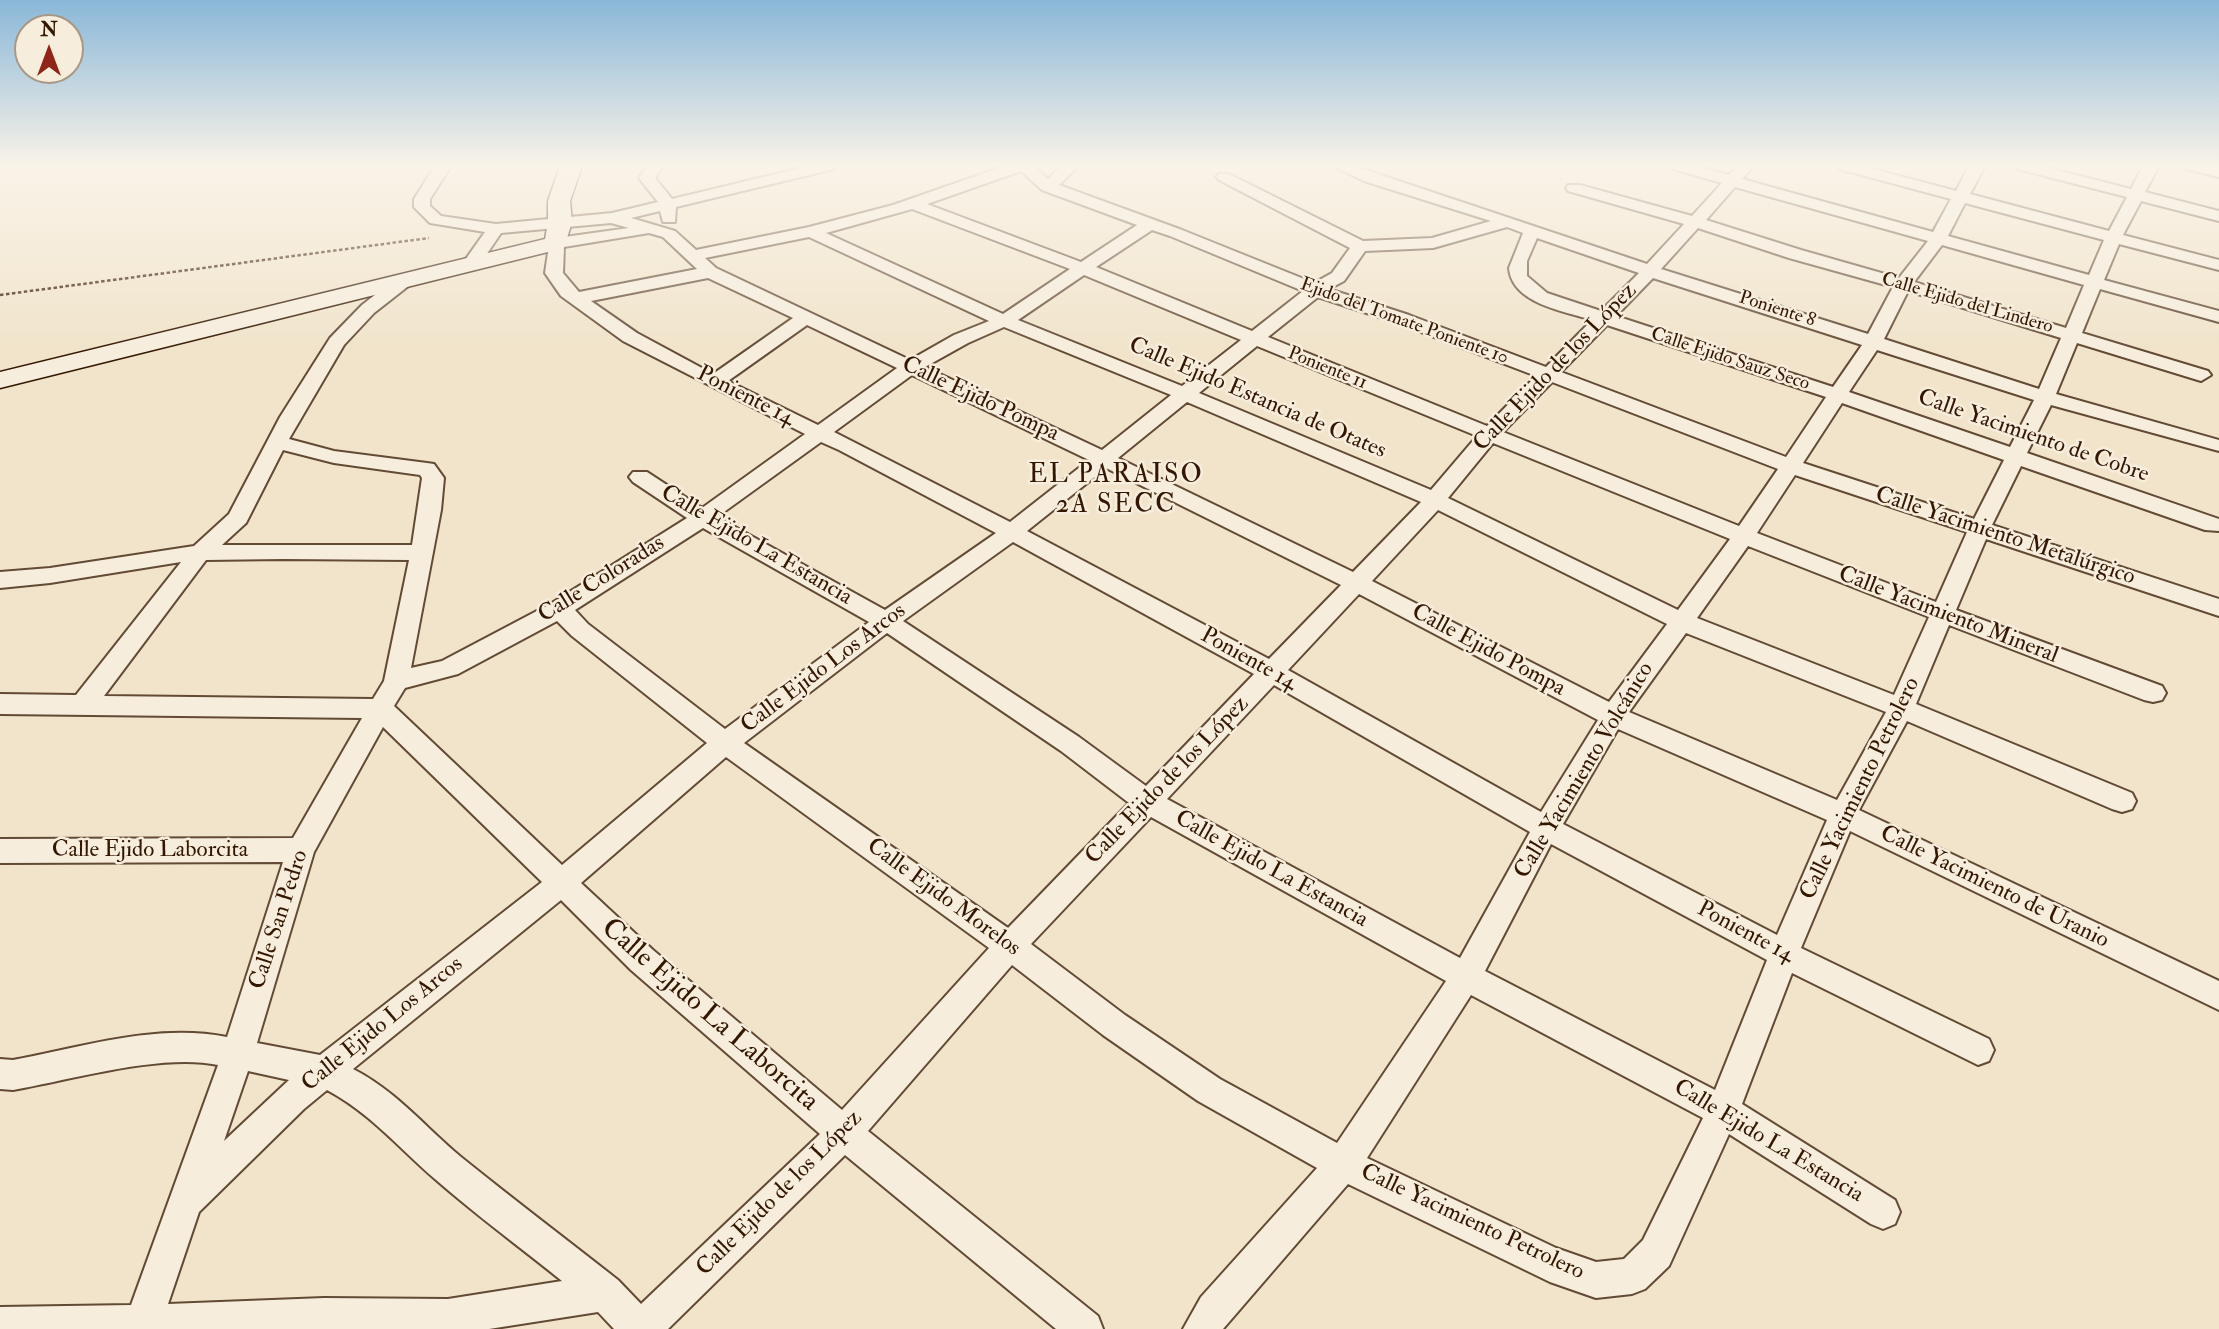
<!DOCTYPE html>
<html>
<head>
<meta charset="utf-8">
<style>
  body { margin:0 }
  #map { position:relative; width:2219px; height:1329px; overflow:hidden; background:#f1e4cb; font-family:"IM FELL Double Pica",serif }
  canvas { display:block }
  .north { position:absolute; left:14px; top:14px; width:70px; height:70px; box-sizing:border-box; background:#f6eddd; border:2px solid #a89785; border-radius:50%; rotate:0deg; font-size:19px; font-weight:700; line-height:28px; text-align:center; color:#331701 }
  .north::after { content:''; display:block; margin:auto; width:24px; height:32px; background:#8f2418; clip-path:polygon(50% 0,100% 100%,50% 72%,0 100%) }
</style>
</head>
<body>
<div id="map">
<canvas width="2219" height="1329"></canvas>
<div class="north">N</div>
</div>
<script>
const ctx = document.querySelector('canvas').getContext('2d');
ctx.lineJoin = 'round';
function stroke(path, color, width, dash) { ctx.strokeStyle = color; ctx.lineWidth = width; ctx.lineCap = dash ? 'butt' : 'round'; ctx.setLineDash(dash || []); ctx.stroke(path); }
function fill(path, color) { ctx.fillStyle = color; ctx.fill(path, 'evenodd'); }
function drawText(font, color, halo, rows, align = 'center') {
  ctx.font = font + ' "IM FELL Double Pica",serif'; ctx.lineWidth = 5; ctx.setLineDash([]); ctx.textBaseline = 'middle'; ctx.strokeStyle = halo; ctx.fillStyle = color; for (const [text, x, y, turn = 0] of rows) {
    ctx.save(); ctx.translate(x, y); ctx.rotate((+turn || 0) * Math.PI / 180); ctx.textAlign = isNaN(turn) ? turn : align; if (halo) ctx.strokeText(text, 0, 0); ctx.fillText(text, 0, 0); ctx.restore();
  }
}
const street = new Path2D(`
  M435,166H451L430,199V206L441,216L496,224L612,213L658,202L639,178L647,166H663L655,178L672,199L809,166H837L834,169L676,207L675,222H663L660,211L631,218L675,231L696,250L809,227L893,205L1005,166H1033L1048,179L1061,166H1078L1059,185L1182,230L1314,283L1332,273L1350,248L1219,180L1216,177L1219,174H1229L1363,241L1432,238L1491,221L1364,181L1333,166H1354L1647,264L1684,224L1568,191L1566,188L1568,185H1580L1692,216L1722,183L1673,169L1670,166H1695L1729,175L1738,166H1754L1742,179L1933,232L1951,199L1839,169L1836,166H1862L1956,191L1969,166H1985L1970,194L2109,231L2127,197L2017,169L2014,166H2041L2131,189L2143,166H2159L2145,192L2219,211V221L2141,201L2123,235L2219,260V270L2119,244L2104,280L2219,311V322L2100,289L2082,333L2208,371L2211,375L2201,381L2077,343L2056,394L2219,440V451L2051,405L2027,453L2219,519V531L2205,530L2021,466L1992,525L2219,599V616L1986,539L1956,610L2162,686L2166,693L2162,700L2153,702L2144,700L1949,625L1916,704L2132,793L2136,801L2132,809L2122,812L2112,809L1907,721L1859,810L2219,981V1010L1850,831L1801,948L1989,1039L1994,1050L1989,1061L1978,1065L1792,973L1742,1104L1895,1200L1900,1212L1895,1224L1883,1229L1871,1224L1729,1134L1669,1266L1645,1289L1632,1294L1596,1298L1550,1282L1348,1184L1223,1329H1183L1201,1297L1317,1168L1198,1101L1103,1035L1012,965L868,1131L1098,1316L1103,1329H1056L845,1155L668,1329H614L598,1312L489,1329H0V1307L131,1305L218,1065C161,1053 71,1080 13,1090L0,1089V1059L13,1060C82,1047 157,1023 227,1037L283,862L0,863V839L293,838L362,718L0,714V694L76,695L181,562L50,583L0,588V572L50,568L194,546L229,514L280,417L330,338L362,305L399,276L405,275L414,280L411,284L374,313L344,345L289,439L334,451L427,463L434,464L444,478L441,510L411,668L442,661L552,603L687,518L633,482L629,477L633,472H647L702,508L805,434L623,341L561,296L545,273L550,239L629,228L611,223L501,233L478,267H466L463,263L485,232L430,223L414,207V199ZM1021,171L1042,190L1137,225L1081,262L927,204ZM1735,187L1928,241L1899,278L1801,250L1706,220ZM1965,203L2104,240L2089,275L1948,236ZM912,209L1070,269L1003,314L826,233ZM1507,227L1523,233L1509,268C1512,304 1565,311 1592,320L1546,367L1409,315L1329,289L1344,281L1365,251L1433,248ZM1698,228L1789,258L1893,287L1868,334L1661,269ZM1152,230L1170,236L1303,291L1252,331L1096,267ZM649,233L663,237L697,269L579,292L563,273L564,247ZM809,237L989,321L954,335L910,360L716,268L705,258ZM1537,238L1639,273L1601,311L1547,293L1527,276V261ZM1942,245L2084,285L2066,328L1914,282ZM1084,275L1241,340L1182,386L1018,320ZM708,278L793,318L713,374L637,333L591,301ZM1653,278L1862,345L1833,387L1616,316ZM1908,291L2061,338L2039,389L1884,339ZM1318,297L1397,323L1536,376L1487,426L1268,337ZM807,325L897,368L818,425L728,381ZM1607,325L1826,397L1786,457L1561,372ZM1004,327L1171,395L1102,450L925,367L968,343ZM1257,346L1477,436L1431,490L1199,393ZM1877,350L2034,400L2010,447L1849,392ZM912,375L1089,460L1010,522L834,432ZM1552,382L1778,469L1739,526L1503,432ZM1187,402L1421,502L1353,572L1118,458ZM1842,403L2004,460L1974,519L1803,463ZM821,442L839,450L996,533L885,610L717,517ZM1493,443L1730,539L1678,610L1448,498ZM283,450L334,463L420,475L422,478L412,545H222L246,523ZM1106,468L1341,585L1269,659L1027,531ZM1795,475L1967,532L1936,602L1757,533ZM1438,510L1667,624L1609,702L1372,581ZM703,528L869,622L725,729L588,624L575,610ZM1013,542L1254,674L1146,786L1079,737L903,621ZM1748,546L1929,617L1894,695L1697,618ZM283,559L409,560L384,681L373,699L104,696L206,560ZM1359,594L1598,720L1541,812L1288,670ZM557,621L572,636L707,743L562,865L394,706L405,688L458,674ZM887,633L1061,751L1129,803L1008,928L744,743ZM1686,633L1886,712L1837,800L1629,712ZM1274,685L1530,832L1460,958L1167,799ZM383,727L542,882L320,1055L257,1043L314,852ZM1618,729L1827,820L1777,935L1563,824ZM726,757L989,948L842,1110L653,950L581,883ZM1151,817L1446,981L1337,1143L1220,1079L1125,1015L1031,944ZM1551,844L1767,960L1715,1090L1485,971ZM561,900L631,970L820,1134L641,1304L618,1280C566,1239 513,1199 461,1157C425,1127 396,1091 353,1069ZM1471,995L1703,1118L1643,1240L1624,1259L1596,1262L1556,1248L1367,1158ZM248,1071L289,1080L224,1141ZM327,1090C370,1113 399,1148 435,1179C476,1215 520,1247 562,1281L448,1299L324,1298L168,1304L199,1212L304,1109Z
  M2183,166L2219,167V177L2186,169Z`);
const secondary = new Path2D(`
  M560,166H582L570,201L572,222L564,248L0,388V372L545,239L548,222V201Z`);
stroke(street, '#624a34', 4);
stroke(secondary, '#331701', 3);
stroke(new Path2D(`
  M0,295L429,238`), '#331701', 2.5, [3.5, 2.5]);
fill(street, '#f6eddd');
fill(secondary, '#f6eddd');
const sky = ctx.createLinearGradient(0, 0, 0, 352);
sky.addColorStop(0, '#8ab7d8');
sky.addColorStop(0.47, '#f9f3e8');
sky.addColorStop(1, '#f9f3e800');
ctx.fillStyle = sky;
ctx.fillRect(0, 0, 2219, 352);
drawText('19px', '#331701', '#f6eddd', [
  ["Calle Ejido del Lindero",1967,304,16],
  ["Poniente 8",1777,310,18],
  ["Ejido del Tomate Poniente 10",1404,322,20],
  ["Calle Ejido Sauz Seco",1730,360,18],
  ["Poniente 11",1327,369,22]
]);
drawText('23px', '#331701', '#f6eddd', [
  ["Calle Ejido de los López",1556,368,-46],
  ["Poniente 14",745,397,27],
  ["Calle Ejido Estancia de Otates",1257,399,23],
  ["Calle Ejido Pompa",980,400,25],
  ["Calle Yacimiento de Cobre",2033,437,19],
  ["Calle Yacimiento Metalúrgico",2005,537,18],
  ["Calle Ejido La Estancia",756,546,30],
  ["Calle Coloradas",602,580,-32],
  ["Calle Yacimiento Mineral",1948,616,21],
  ["Calle Ejido Pompa",1488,651,28],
  ["Poniente 14",1248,660,29],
  ["Calle Ejido Los Arcos",824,669,-37],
  ["Calle Yacimiento Volcánico",1585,771,-59],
  ["Calle Ejido de los López",1168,781,-46],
  ["Calle Yacimiento Petrolero",1861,789,-64],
  ["Calle Ejido Laborcita",150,851],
  ["Calle Ejido La Estancia",1271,870,29],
  ["Calle Yacimiento de Uranio",1994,888,26],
  ["Calle Ejido Morelos",943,898,36],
  ["Calle San Pedro",280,920,-72],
  ["Poniente 14",1745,933,28],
  ["Calle Ejido Los Arcos",383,1025,-39],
  ["Calle Ejido La Estancia",1768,1142,31],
  ["Calle Ejido de los López",780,1194,-45],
  ["Calle Yacimiento Petrolero",1472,1223,25]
]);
ctx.letterSpacing = '2px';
drawText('26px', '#331701', '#f6eddd', [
  ["EL PARAISO",1116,476],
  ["2A SECC",1116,506]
]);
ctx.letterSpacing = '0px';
drawText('28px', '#331701', '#f6eddd', [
  ["Calle Ejido La Laborcita",709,1016,41]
]);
</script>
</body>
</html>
